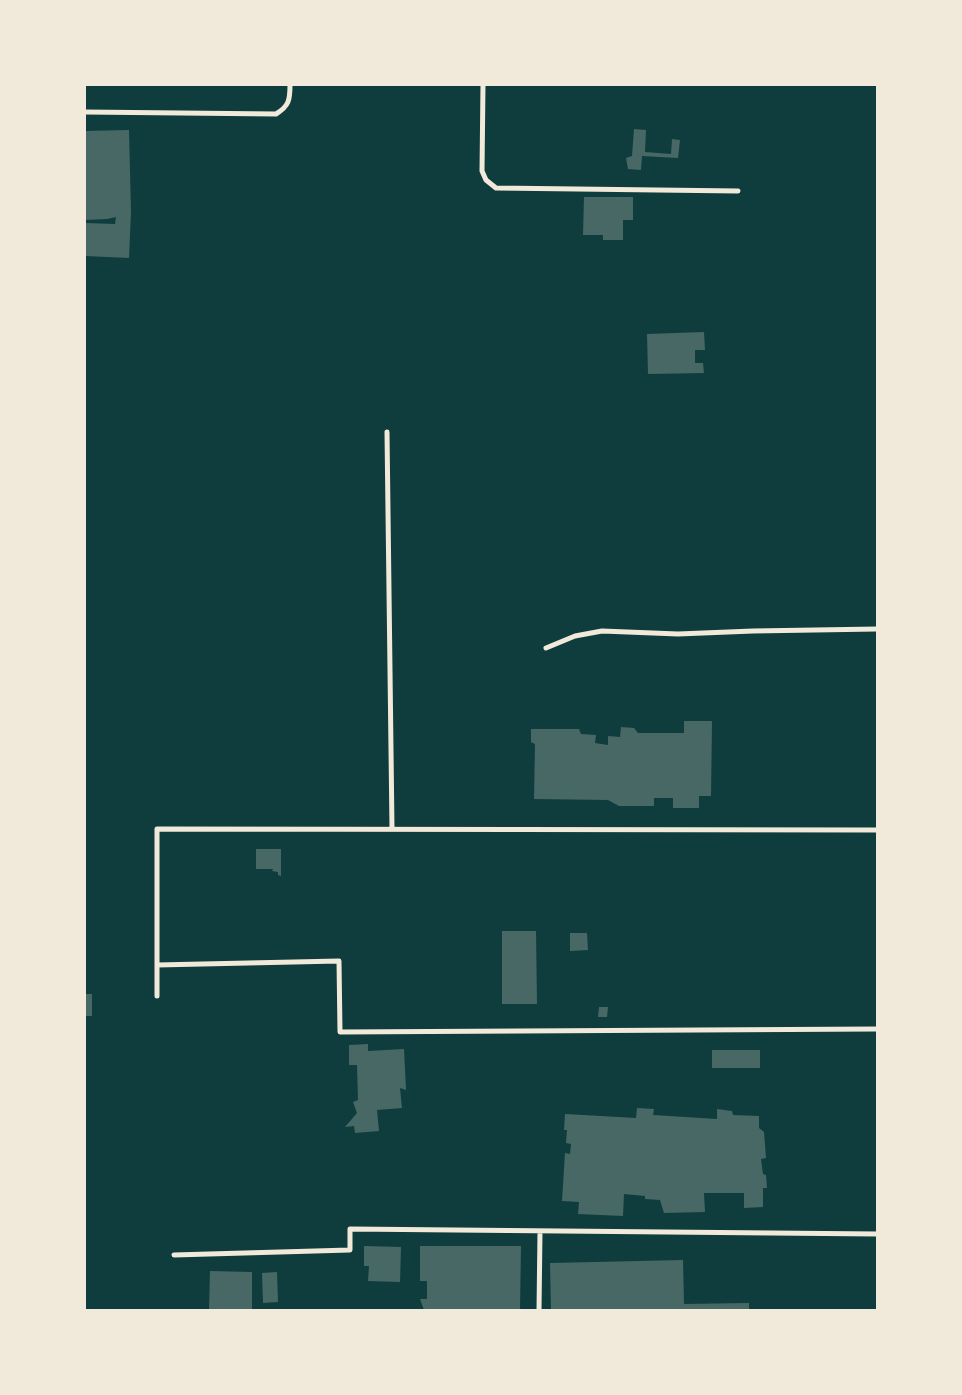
<!DOCTYPE html>
<html>
<head>
<meta charset="utf-8">
<style>
  body { margin:0 }
  #map { position:relative; width:962px; height:1395px; overflow:hidden; background:#0f3d3e; font-family:"Archivo Narrow",sans-serif }
  canvas { display:block }
  .frame { position:absolute; inset:0; border:86px solid #f1e9da; pointer-events:none }
</style>
</head>
<body>
<div id="map">
<canvas width="962" height="1395"></canvas>
<div class="frame"></div>
</div>
<script>
const ctx = document.querySelector('canvas').getContext('2d');
ctx.lineJoin = 'round';
function fill(path, color) { ctx.fillStyle = color; ctx.fill(path, 'evenodd'); }
function stroke(path, color, width, dash) { ctx.strokeStyle = color; ctx.lineWidth = width; ctx.lineCap = dash ? 'butt' : 'round'; ctx.setLineDash(dash || []); ctx.stroke(path); }
fill(new Path2D(`
  M634,129L646,130L645,152L671,154L672,139L680,140L678,158L642,156L641,170L628,169L626,158L632,156Z
  M129,130L131,212L129,258L85,256V223L115,224L116,217L107,219L85,220V131Z
  M584,197H633V220H623V240H603V235H583Z
  M704,332L705,350H695V363H703L704,373L648,374L647,334Z
  M684,721H712L711,796H699V808H673V798H654V806H619L608,800L534,799L535,744L531,742V729H579L581,734L596,735L595,743L608,745V736L620,737L621,727L634,728L638,733H684Z
  M256,849H281V876L278,875V872L272,871L273,869H256Z
  M502,931H536L537,1004H502Z
  M570,933H587L588,950L570,951Z
  M85,994H92V1016H85Z
  M599,1007H608L607,1017H598Z
  M368,1044V1051L404,1049L406,1090L400,1088L402,1108L377,1110L379,1131L355,1133L354,1126L345,1127L357,1113L353,1102L358,1100L357,1065H349V1045Z
  M712,1050H760V1068H712Z
  M637,1108L654,1109L653,1115L717,1119V1109L732,1111L733,1115L759,1116V1128L764,1132L766,1158L761,1159L763,1174L766,1175L767,1188H763V1207L744,1208V1193H704L705,1212L664,1213L660,1200L645,1199V1196L624,1194L623,1216L578,1214L579,1202L562,1201L565,1153L570,1154L571,1144L566,1143L567,1130H564L565,1114L636,1118Z
  M364,1246L401,1247L400,1282L368,1281L369,1266H364Z
  M420,1246H521L520,1310H424L420,1299H427V1281H420Z
  M683,1260L684,1304L749,1303V1310H551L550,1263Z
  M210,1271L252,1272V1310H209Z
  M277,1272L278,1302L263,1303L262,1273Z`), '#486865');
stroke(new Path2D(`
  M483,85L482,171L486,180L496,188L738,191
  M85,112L276,114C289,106 290,100 290,85
  M387,432L392,829
  M546,648L575,636L602,631L678,634L753,631L877,629
  M157,965L339,961L340,1032L877,1029
  M157,996V829L877,830
  M174,1255L350,1250V1229L877,1234
  M539,1310L540,1232`), '#f1e9da', 5);
</script>
</body>
</html>
